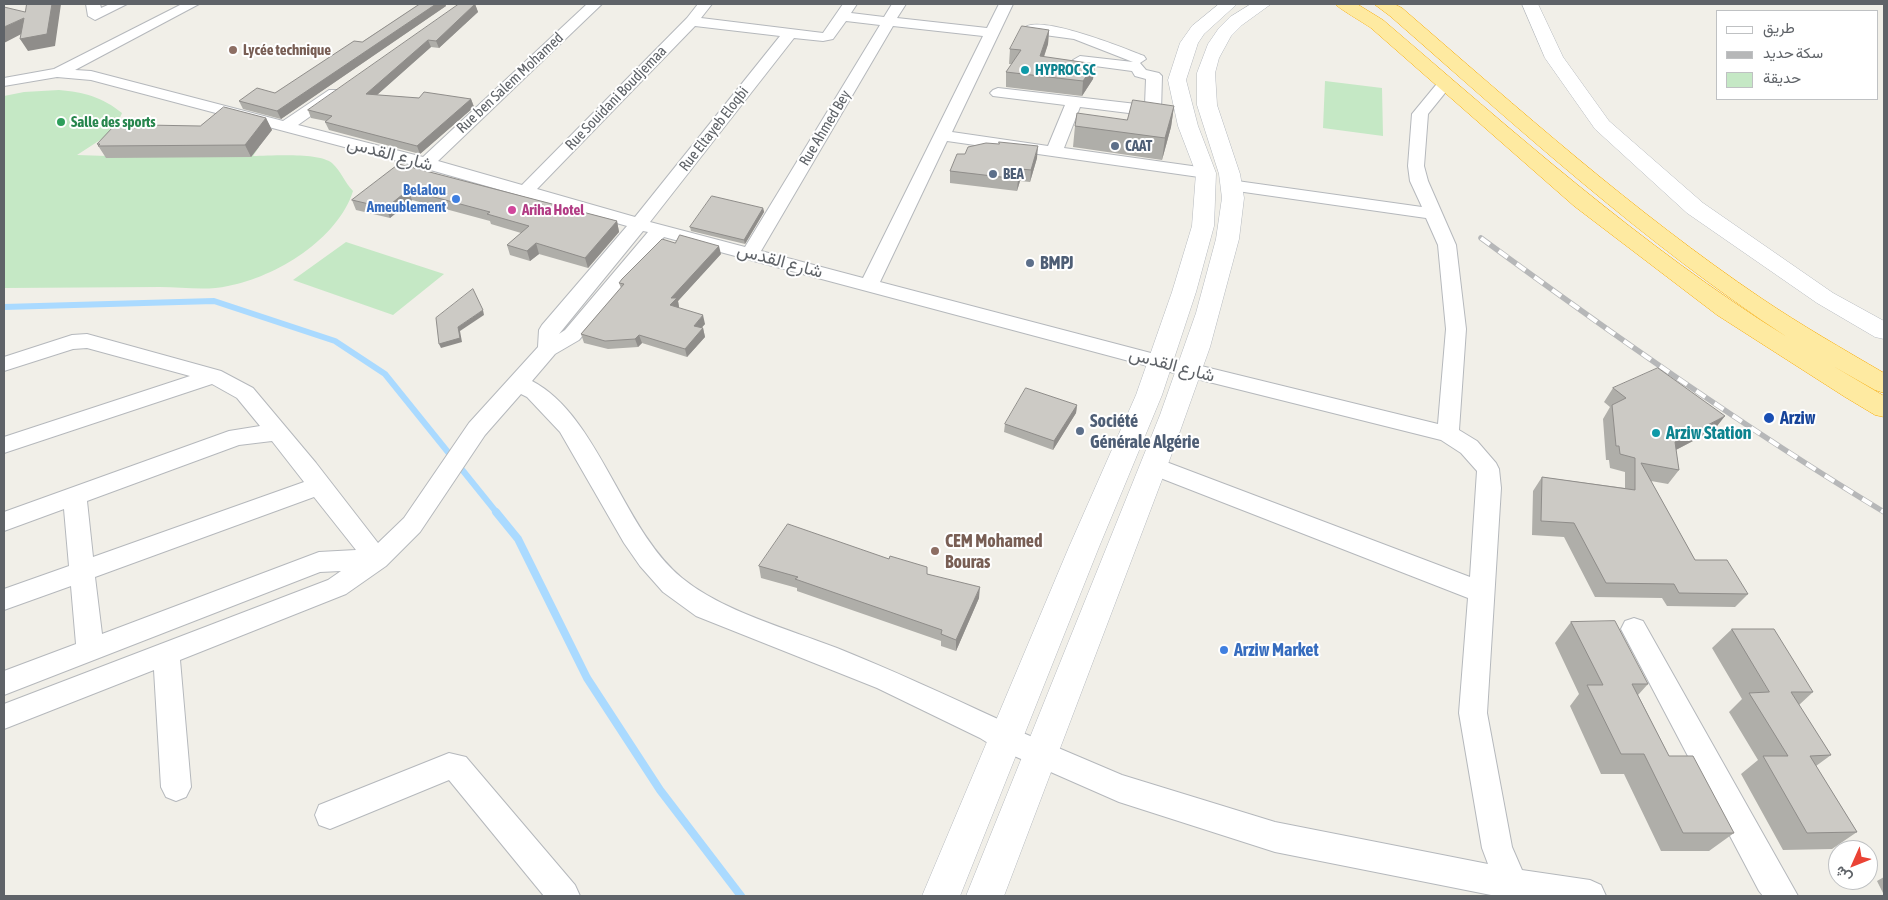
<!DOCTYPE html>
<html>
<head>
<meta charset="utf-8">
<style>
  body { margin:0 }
  #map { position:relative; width:1888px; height:900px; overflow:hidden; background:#f1efe8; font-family:"Asap Condensed",Vazirmatn,sans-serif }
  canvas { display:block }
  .frame { position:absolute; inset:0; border:5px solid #5f6368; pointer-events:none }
  .legend { position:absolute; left:1716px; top:10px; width:162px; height:90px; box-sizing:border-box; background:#fff; border:1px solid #bfc1c3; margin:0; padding:6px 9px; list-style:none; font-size:15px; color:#5f6368 }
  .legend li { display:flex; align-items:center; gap:10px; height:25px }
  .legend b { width:25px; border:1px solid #bfc1c3 }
  .north { position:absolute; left:1828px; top:840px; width:50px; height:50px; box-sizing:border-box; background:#fff; border:1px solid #bfc1c3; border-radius:50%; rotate:226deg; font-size:14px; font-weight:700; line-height:20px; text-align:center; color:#5f6368 }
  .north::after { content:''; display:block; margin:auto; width:18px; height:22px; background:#ea4335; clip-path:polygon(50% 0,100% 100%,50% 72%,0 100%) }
</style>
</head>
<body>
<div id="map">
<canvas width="1888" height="900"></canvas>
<div class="frame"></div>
<ul class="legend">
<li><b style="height:6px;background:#fff"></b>طريق</li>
<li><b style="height:6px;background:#b6b7b8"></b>سكة حديد</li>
<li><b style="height:14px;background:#c5e8c5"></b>حديقة</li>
</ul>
<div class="north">ش</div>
</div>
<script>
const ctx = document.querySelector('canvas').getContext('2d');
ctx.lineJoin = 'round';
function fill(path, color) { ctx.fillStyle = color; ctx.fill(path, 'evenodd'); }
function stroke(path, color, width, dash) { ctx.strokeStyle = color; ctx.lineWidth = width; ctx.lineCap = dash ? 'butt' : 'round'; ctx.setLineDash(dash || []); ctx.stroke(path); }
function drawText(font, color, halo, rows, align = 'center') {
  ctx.font = font + ' "Asap Condensed",Vazirmatn,sans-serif'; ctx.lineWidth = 4; ctx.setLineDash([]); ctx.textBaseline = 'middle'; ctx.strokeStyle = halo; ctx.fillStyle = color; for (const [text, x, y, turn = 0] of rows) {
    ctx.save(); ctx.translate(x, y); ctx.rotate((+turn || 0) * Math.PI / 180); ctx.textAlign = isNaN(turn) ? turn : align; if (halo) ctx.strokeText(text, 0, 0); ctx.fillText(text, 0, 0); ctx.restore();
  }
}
fill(new Path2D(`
  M1325,81L1382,88L1383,136L1323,128Z
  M59,90C84,92 102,97 122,113L114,131L77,155L107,156L259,147L253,156C271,156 318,152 332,163C342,172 344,182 353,191C338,239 276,277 228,286C207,291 182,287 160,287C108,287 56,288 4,288V96L24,92Z
  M346,242L444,274L393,315L293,280Z`), '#c5e8c5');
stroke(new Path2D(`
  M4,307L214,301L335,341L385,374L497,513`), '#aadaff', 6);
stroke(new Path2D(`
  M496,512L518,539L587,678L660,790L741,896`), '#aadaff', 8);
const minor = new Path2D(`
  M86,4H100L101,8L110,4H127L95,20L88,16Z
  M182,4H199L75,70L91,71L283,121L329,90H339L342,93L339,96L298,125L423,157L587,4H602L438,161L522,185L687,18L698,4H712L701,18L823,33L843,4H857L851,13L884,17L892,4H906L897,18L987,28L999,4H1013L952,132L1048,146L1065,105L993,96L990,93L993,90L998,88L1145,105L1146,79L1135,76L1132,71L1080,64L1073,60L1080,56L1133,62L1074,39L1030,33L1023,29C1036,12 1126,49 1144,56L1146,59L1140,63L1146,70L1159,73L1162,76L1161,111L1153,116L1080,107L1064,148L1206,168L1212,169L1214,173L1212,177L1206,178L947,141L880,282L1189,363L1438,424L1446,329L1438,245L1426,218L1230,190L1224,189L1221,185L1224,181L1230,180L1422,207L1410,181L1408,166L1412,114L1440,80H1450L1453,83L1428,114L1424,166L1428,181L1456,245L1466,329L1459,430L1477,441L1496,463L1499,469L1501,488L1487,713L1512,847L1522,870L1590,880L1601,885L1606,896H1496L1275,852L1119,802L996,748L980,738L877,688L696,616L663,592L640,566L624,543L560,432L527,397L521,394L485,435L420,532L386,566L346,594L180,660L191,787L186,797L176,801L166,797L161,787L154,670L4,729V704L328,580L341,571L320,572L4,695V671L76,644L71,586L4,610V589L69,566L64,509L4,531V512L229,431L260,426L237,398L212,384L4,453V437L190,376L87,348L73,349L4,371V357L72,335L87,334L221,371L253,388L316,463L378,543L404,518L469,423L538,347L539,330L542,325L627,226L420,167L91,80L57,77L4,86V78L54,69ZM846,21L880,25L745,247L650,222L794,38L823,41L833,39ZM695,26L780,36L635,217L537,189ZM893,26L983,36L863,278L761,251ZM643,231L648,232L565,330L559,334ZM664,237L1189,377L1441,440L1461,453L1477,471L1470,577L1161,460L1153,458L1145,460L1142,466L1145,472L1468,598L1459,713L1482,848L1488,864L1275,822L1122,775L1016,730L1000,720C946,695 892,670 837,648C788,629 722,611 682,578C622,529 599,416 532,381L555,354L579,340ZM272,441L304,482L93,557L87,501L239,445ZM314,497L356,550L319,552L102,634L95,577Z
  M1634,618L1643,621L1798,896H1763L1759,891L1621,629L1625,621Z
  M449,753L466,757L575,885L580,896H544L449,780L330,829L319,825L315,815L319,805Z`);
const secondary = new Path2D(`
  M1219,4H1237L1204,34L1198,43L1186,80L1198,126L1216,173L1214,226L1196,292L1162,395L1099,547L960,896H922L1069,547L1136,395L1172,292L1192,226L1196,173L1178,126L1168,80L1180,43L1192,26Z
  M1251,4H1271L1242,25L1231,36L1219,58L1215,73L1217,105L1240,174L1244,198L1239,239L1210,347L1174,448L1004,896H966L1160,415L1196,313L1216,239L1222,198L1219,174L1197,105V73L1208,44L1219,28L1230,17Z
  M1522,4H1538L1563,57L1609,121L1703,203L1833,293L1884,321V339L1875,337L1817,303L1687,213L1595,129L1545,58Z`);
const trunk = new Path2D(`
  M1335,4H1357L1383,20C1513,131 1641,246 1787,337C1644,243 1518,128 1390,16L1374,4H1394L1402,8C1519,109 1634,212 1761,298C1801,325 1843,349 1884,373V393L1875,390L1833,366L1884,396V417L1875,415L1845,397L1717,315L1574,206L1371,28C1364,23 1338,8 1335,4Z`);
stroke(minor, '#b5b8bc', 2);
stroke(secondary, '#b6babf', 1);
stroke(trunk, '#f9ab00', 1);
fill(minor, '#fff');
fill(secondary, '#fff');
fill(trunk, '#feeaa1');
const rail = new Path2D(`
  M1481,238C1612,334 1745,428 1884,512`);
stroke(rail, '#b6b7b8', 5.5);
stroke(rail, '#fff', 4, [11]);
fill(new Path2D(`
  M420,4H445L446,6L281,119L243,109L239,101L275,93L362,42Z
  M475,4L478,12L439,48L431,47L377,95L419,98L471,99L474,107L420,154L329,130L325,122L326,121L311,118L308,110Z
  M1049,30L1048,44L1044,57L1095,64L1093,79L1082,96L1006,87V72L1012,64H1009L1010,49Z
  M1174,106L1171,127L1162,160L1073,147L1075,126L1127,120Z
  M266,118L272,130L251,157L106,158L97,144L142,128L200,126Z
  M965,154L1037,158L1030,182L1020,181L1017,191L950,183V171Z
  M399,164L617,221L619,232L588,268L539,254L530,261L510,255L507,245L521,233L491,224L490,221L412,200L390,218L356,210L352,200Z
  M763,208L764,212L745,244L691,231L690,227Z
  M675,243L721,254L678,301L679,307L678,308L705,324L701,328H703L705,337L687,357L642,343L638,347L608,349L584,343L581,334L621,288L619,283Z
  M1613,388L1714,430L1676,450L1679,470L1668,484L1651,481L1695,560L1748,594L1735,607L1667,606L1662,598L1595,597L1564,537L1532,535L1533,491L1542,477L1625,488V472L1610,468L1609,460H1606L1603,419L1610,407L1604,402Z
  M1077,405L1076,413L1053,450L1004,432L1005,424Z
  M759,566L928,574L979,598L956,651L941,646V641L797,591V588L761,578Z
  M1571,622L1648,684L1638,695L1669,756L1734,833L1709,851H1661L1624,774H1601L1570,706L1579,694L1555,643Z
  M1732,629L1813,692L1799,705L1831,755L1816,766L1857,832L1832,849L1783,850L1741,774L1758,760L1729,712L1742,699L1712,648Z
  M1884,877V895L1877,881Z`), '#afaea9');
fill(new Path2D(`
  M52,4H61L55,46L28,51L20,39Z
  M436,4H445L446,6L281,119L277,111Z
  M475,4L478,12L439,48L436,41Z
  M24,18L31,29L4,43V27Z
  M1049,30L1048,44L1039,71L1040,56Z
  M428,40L431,47L369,102L366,94Z
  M1095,64L1093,79L1082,96L1083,81Z
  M471,99L474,107L420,154L417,146Z
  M1174,106L1171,127L1162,160L1165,138Z
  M266,118L272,130L251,157L245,145Z
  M1038,146L1037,158L1030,182L1031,170Z
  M1021,169L1020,181L1017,191L1018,179Z
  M408,190L412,200L390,218L386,208Z
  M763,208L764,212L745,244L744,240Z
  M617,221L619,232L588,268L585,258Z
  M536,243L539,254L530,261L527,251Z
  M719,246L721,254L678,301L679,307L672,314L670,305L671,298Z
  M483,310L484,315L460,331L462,342L441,348L439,344L458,327Z
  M703,315L705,324L696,334L694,326Z
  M703,328L705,337L687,357L685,349Z
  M639,335L642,343L638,347L635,339Z
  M1077,405L1076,413L1053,450L1054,441Z
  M1725,416L1714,430L1664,456L1675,442Z
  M980,587L979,598L956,651V640Z`), '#8f8d8a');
const building = new Path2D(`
  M27,4H52L47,34L20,39L24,18L4,27V7L25,12Z
  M420,4H436L277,111L239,101L257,88L275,93L354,41L362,42Z
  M459,4H475L436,41L428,40L366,94L419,98L424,92L471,99L417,146L325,122L332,116L308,110Z
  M1022,26L1049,30L1040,56L1095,64L1083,81L1006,72L1021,50L1010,49Z
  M1133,100L1174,106L1165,138L1075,126L1077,113L1127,120Z
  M224,107L266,118L245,145L98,146L100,144H97L113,127L142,128L146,125L200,126Z
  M999,142L1038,146L1031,170L1021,169L1018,179L950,171L957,154H965L968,147L986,143L999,144Z
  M399,164L617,221L585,258L536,243L527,251L507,245L529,226L487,214L490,212L408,190L386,208L352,200Z
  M712,196L763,208L744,240L690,227Z
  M680,235L719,246L671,298H677L670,305L703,315L694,326L703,328L685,349L639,335L635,339L605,341L581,334L624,284L619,283L622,279L662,239L675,243Z
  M473,289L483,310L458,327L460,338L439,344L436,318Z
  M1658,368L1725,416L1675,442L1679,470L1641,463L1695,560H1727L1748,594L1679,593L1674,584L1606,583L1574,523L1541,521L1542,477L1635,490V458L1620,454L1619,446H1616L1612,405L1626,398L1613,388Z
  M1026,388L1077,405L1054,441L1005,424Z
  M788,524L889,559L890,556L927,567V574L980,587L956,640L941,634L942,630L795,579L798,577L759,566Z
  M1615,621L1648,684H1632L1669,756H1693L1734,833H1683L1644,754H1621L1587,685H1603L1571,622Z
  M1732,629H1774L1813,692H1791L1831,755L1810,756L1857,832L1807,833L1763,756H1788L1749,693L1769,692Z`);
fill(building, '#cccac5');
stroke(building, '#8f8d8a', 1);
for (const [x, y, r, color] of [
  [233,50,5,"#8d6e63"],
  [1025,70,5,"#0f9aa8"],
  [61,122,5,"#2e9e5b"],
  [1115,146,5,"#5c6f8a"],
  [993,174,5,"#5c6f8a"],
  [456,199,5,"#3f7fe0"],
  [512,210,5,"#d1479c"],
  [1030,263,5,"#5c6f8a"],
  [1769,418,6,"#1a4fb4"],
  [1080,431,5,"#5c6f8a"],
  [1656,433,5,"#0f9aa8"],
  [935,551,5,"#8d6e63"],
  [1224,650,5,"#3f7fe0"]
]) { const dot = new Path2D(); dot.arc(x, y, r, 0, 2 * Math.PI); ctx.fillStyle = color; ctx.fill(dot); stroke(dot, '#fff', 2); }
drawText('bold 15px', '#785e54', '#fff', [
  ["Lycée technique",243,50]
], 'left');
drawText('bold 15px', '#0d838f', '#fff', [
  ["HYPROC SC",1035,70]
], 'left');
drawText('15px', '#5f6368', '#fff', [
  ["Rue ben Salem Mohamed",510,83,-43],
  ["Rue Souidani Boudjemaa",616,98,-46],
  ["Rue Ahmed Bey",825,128,-59],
  ["Rue Eltayeb Eloqbi",714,129,-52]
]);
drawText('bold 15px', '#27864d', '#fff', [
  ["Salle des sports",71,122]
], 'left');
drawText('bold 15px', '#4e5e75', '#fff', [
  ["CAAT",1125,146],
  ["BEA",1003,174]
], 'left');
drawText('bold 15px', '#366cbe', '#fff', [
  ["Belalou",446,190],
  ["Ameublement",446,207]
], 'right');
drawText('bold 15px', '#b23c85', '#fff', [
  ["Ariha Hotel",522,210]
], 'left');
drawText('18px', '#5f6368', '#fff', [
  ["شارع القدس",390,154,15],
  ["شارع القدس",780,261,15],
  ["شارع القدس",1172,365,15]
]);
drawText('bold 18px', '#4e5e75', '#fff', [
  ["BMPJ",1040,263],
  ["Société",1090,421],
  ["Générale Algérie",1090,442]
], 'left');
drawText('bold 18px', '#164399', '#fff', [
  ["Arziw",1780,418]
], 'left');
drawText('bold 18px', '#0d838f', '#fff', [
  ["Arziw Station",1666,433]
], 'left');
drawText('bold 18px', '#785e54', '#fff', [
  ["CEM Mohamed",945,541],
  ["Bouras",945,562]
], 'left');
drawText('bold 18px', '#366cbe', '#fff', [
  ["Arziw Market",1234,650]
], 'left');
</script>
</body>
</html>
